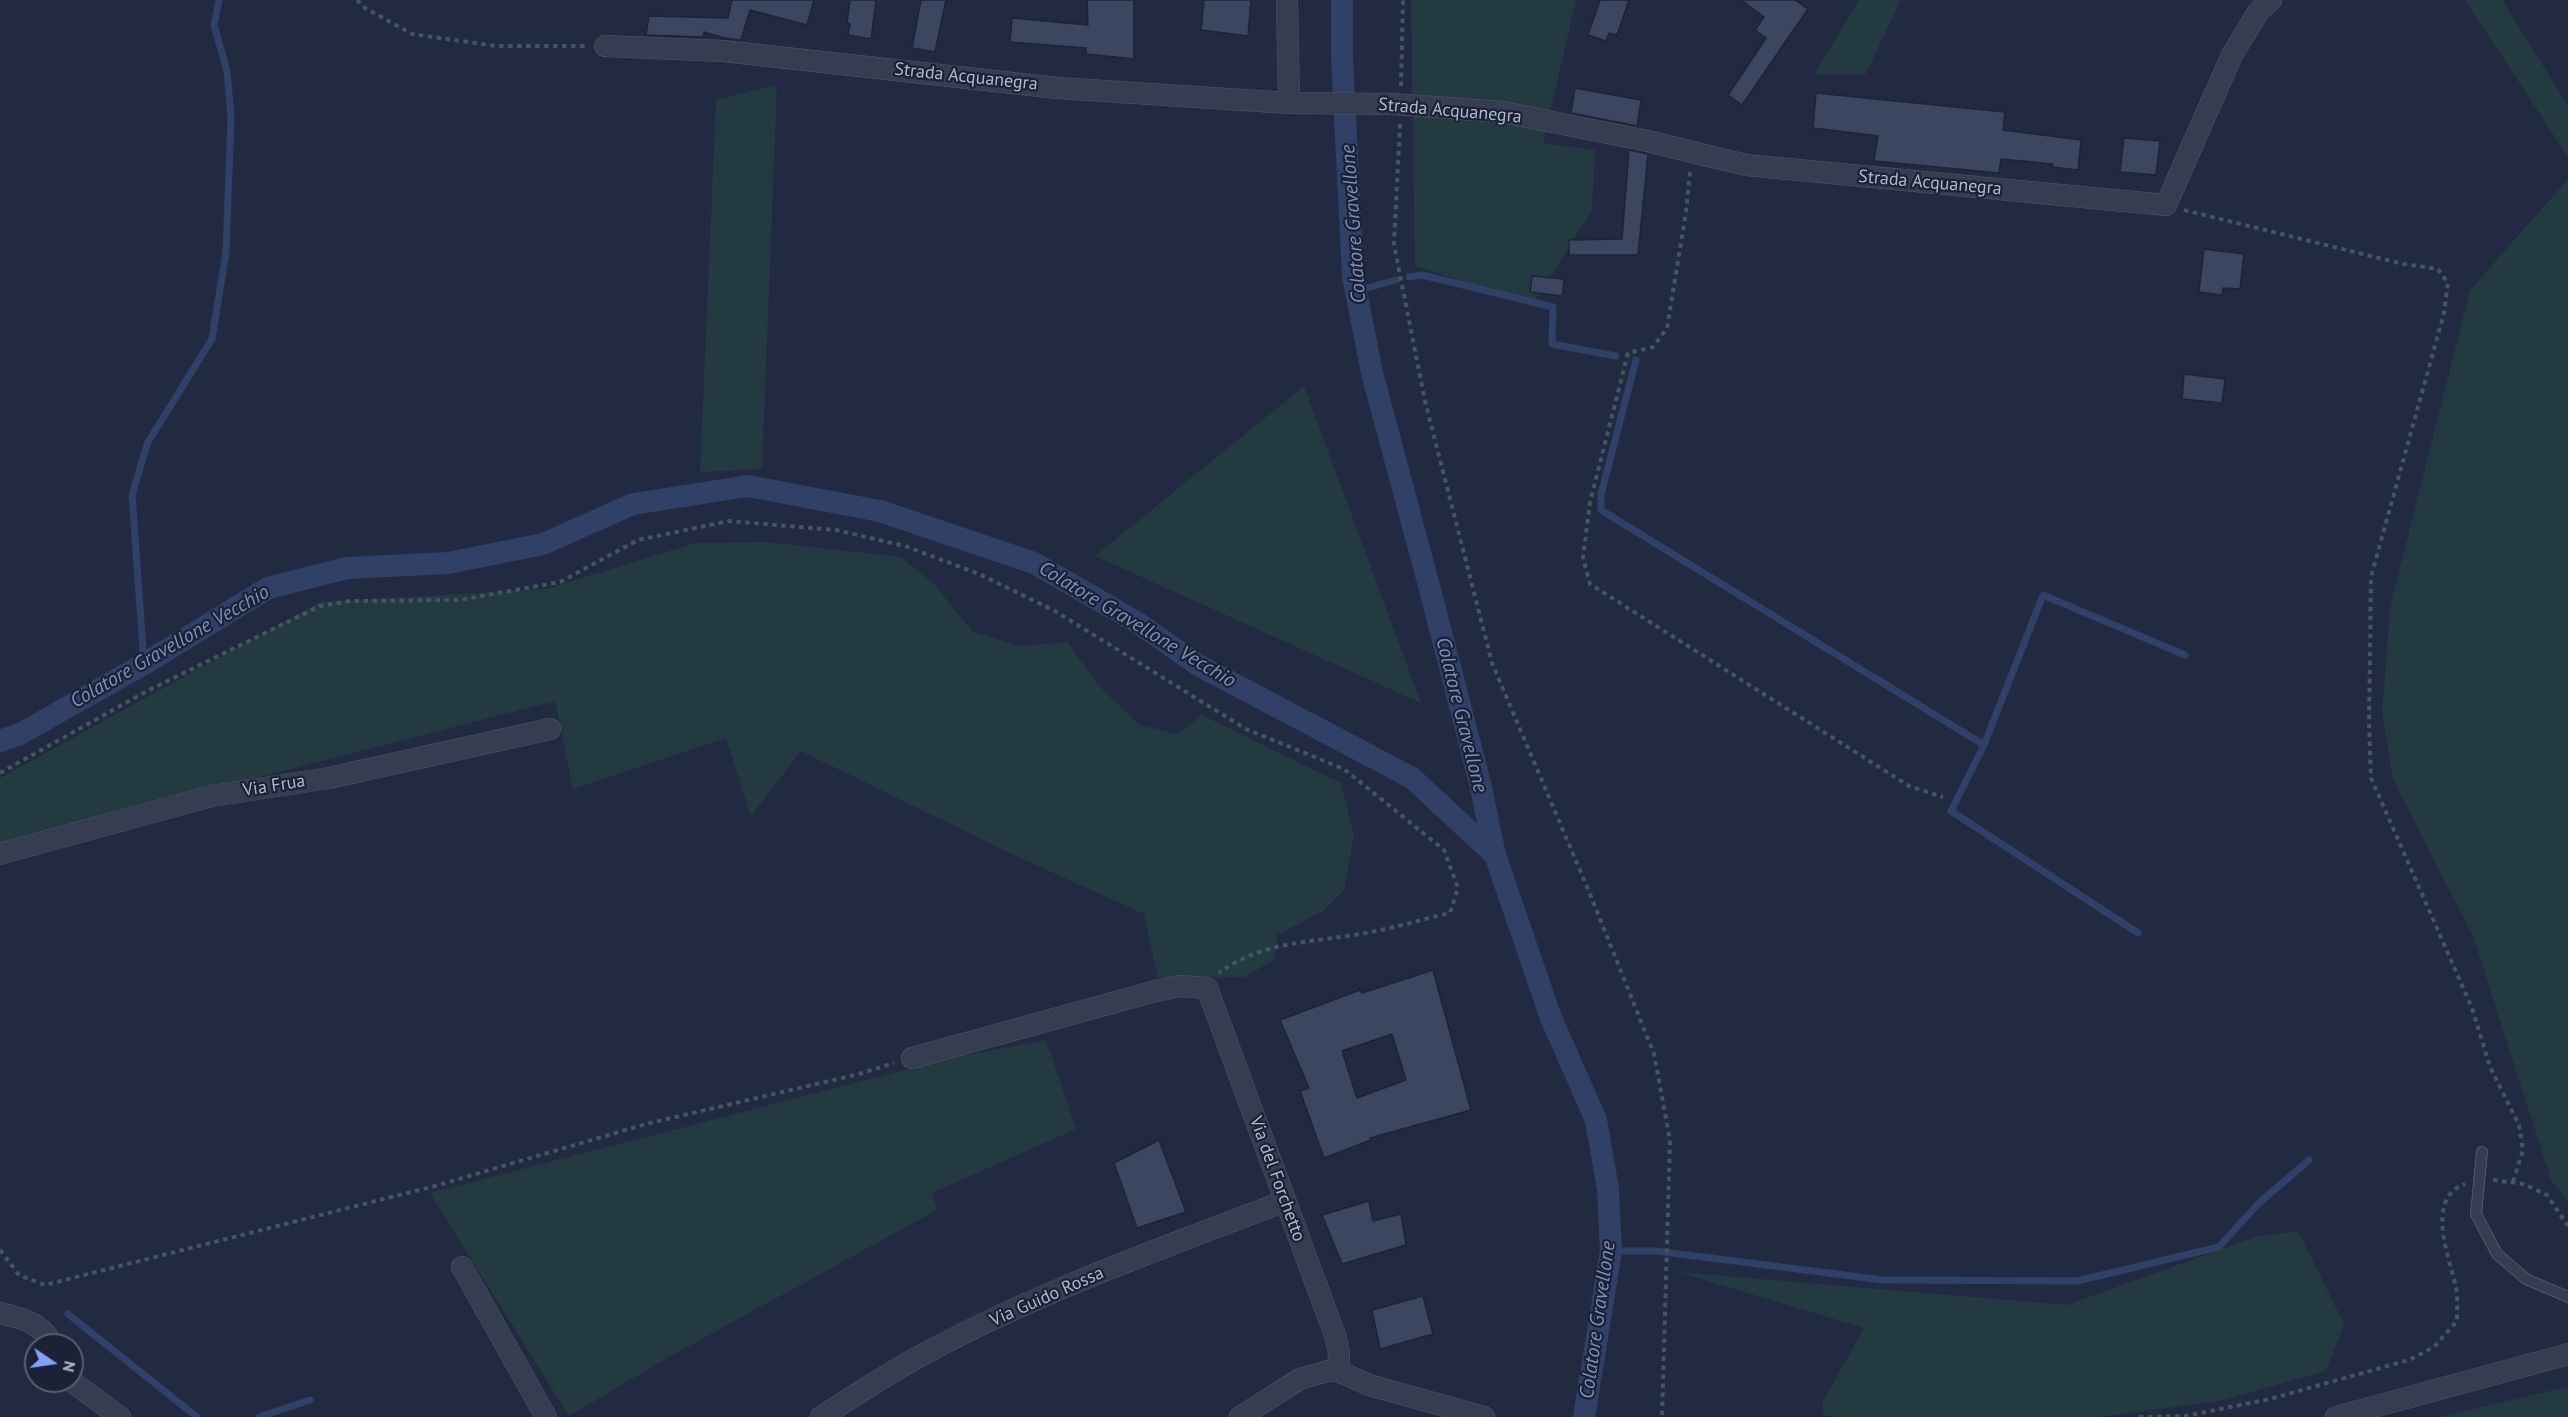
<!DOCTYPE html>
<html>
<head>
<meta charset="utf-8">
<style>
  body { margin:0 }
  #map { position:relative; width:2568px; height:1417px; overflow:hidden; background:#212a40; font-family:"PT Sans",sans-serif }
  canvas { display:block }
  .north { position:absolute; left:24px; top:1333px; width:60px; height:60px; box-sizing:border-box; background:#1b2235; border:2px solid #575e71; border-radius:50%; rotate:103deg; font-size:16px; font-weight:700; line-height:24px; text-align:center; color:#b2b8cb }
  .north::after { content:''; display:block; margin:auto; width:21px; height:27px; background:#83a1ff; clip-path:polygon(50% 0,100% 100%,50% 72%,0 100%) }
</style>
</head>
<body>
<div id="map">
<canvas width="2568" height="1417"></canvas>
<div class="north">N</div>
</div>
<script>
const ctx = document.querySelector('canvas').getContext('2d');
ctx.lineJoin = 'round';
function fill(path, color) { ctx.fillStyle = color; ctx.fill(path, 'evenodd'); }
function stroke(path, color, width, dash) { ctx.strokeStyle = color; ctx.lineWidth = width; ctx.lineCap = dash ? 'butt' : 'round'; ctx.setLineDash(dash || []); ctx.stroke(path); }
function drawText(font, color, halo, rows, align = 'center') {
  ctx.font = font + ' "PT Sans",sans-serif'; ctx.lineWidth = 4.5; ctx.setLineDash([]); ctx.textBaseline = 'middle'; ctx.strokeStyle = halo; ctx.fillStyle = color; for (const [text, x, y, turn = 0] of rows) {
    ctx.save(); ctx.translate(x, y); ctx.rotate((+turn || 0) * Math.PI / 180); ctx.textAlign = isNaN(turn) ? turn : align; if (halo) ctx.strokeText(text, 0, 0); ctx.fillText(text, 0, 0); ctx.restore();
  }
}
fill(new Path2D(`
  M1411,0H1576L1543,143L1595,150L1592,210L1533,304L1415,266Z
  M1859,0H1901L1865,75L1814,74Z
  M2465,0H2502L2568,106V157Z
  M777,85L762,469L700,472L716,100Z
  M2568,179V1201L2551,1180L2473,936L2393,780L2382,712L2390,608L2470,290Z
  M1304,386L1421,703L1095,556Z
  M766,542L901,557L933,583L973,632L1020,646L1067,642L1098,685L1139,725L1177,734L1202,715L1341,783L1354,836L1344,890L1323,911L1277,935L1275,959L1245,977L1158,978L1144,914L1014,855L801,751L751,816L726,738L573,789L555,701L0,844V778L320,602L547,589L695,543Z
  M1046,1040L1076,1129L932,1193L937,1210L669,1357L569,1416L430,1193L951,1058Z
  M2298,1231L2344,1324L2326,1371L2219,1401L2100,1417H1836L1824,1415L1822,1403L1864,1328L1678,1272L2067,1305L2255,1237Z
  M2568,1387V1417H2440L2566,1387Z`), '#243a41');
stroke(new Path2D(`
  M1409,277L1422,275L1553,307L1552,344L1616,356
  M1356,291L1396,280
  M1636,360L1601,494V510L1984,745
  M144,664L132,495L148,442L212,339L226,252L231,117L227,71L214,25L219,0
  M2138,933L1951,811L1984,745L2043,595L2185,655
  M1611,1251H1656L1883,1280L2077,1281L2219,1247L2259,1203L2309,1160
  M68,1314L197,1417
  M259,1417L310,1400`), '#314067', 7);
stroke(new Path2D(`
  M1342,0V58L1353,276L1372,373L1428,582L1480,783L1495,855L1551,1018L1596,1120L1608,1189L1611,1251L1584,1417
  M0,741L20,734L144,664L268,588L347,568L448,563L543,544L633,504L748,486L880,511L1034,563L1138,623L1198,665L1412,778L1495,855`), '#314067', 22);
const building = new Path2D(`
  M732,0H814L807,25L750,10L741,40L724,38L704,32L703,37L646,35L649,16L728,18Z
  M850,0H876L871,39L848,35L850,24L847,23Z
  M921,0H946L935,52L912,48Z
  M1087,0H1134V59L1086,54V48L1010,42L1012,18L1088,25Z
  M1204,0H1251L1248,36L1201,30Z
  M1600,0H1629L1617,35L1609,33L1606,41L1588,35Z
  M1741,0H1795L1808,9L1742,105L1728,95L1766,38L1755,30L1764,17Z
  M1575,88L1641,100L1637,126L1571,113Z
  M1816,93L2005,112L2003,130L2081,140L2078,170L2052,167L2053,164L2001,159L1999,173L1874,161L1878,136L1813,128Z
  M2124,138L2160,141L2156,175L2120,172Z
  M1629,150L1648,154L1638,255H1569V240L1622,239Z
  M2204,249L2244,254L2240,289L2223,288L2222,295L2199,292Z
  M1532,276L1564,279L1562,296L1530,292Z
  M2184,374L2225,379L2222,403L2182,399Z
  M1433,970L1471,1110L1370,1138L1371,1140L1324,1158L1300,1091L1309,1088L1280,1020L1360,990L1362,993ZM1392,1034L1406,1080L1357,1098L1342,1051Z
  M1159,1140L1186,1212L1137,1228L1114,1163Z
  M1369,1201L1373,1221L1401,1214L1406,1245L1342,1264L1322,1215Z
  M1423,1296L1433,1334L1380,1349L1372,1310Z`);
fill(building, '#3d4661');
stroke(building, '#1d2437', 1.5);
const lane = new Path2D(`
  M2482,1152L2476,1214L2497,1254L2526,1279L2568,1297`);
const street = new Path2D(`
  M1287,0L1289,103
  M605,46L723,51L1058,88L1289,103L1393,104L1502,112L1643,140L1746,165L2166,205L2232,55L2258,12L2271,0
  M0,854L212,796L329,778L550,729
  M912,1058L1152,992L1180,986L1207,988L1336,1338L1339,1354L1338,1371
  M462,1267L546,1417
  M0,1313C21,1318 43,1323 52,1345
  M71,1381L120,1417
  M821,1417C854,1396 887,1374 922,1355C1037,1292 1163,1248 1285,1201
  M1240,1417L1300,1379L1328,1371H1338L1369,1385L1484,1417
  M2336,1417L2568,1354`);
stroke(lane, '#51586b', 12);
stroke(street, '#51586b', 22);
stroke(new Path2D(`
  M357,0L365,8L412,34L496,46H585
  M1401,86L1403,0
  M1400,124L1394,245L1425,401L1492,663L1590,894L1654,1054L1670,1140L1662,1417
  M1690,172L1686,212L1667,328L1653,347L1628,353L1590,502L1583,558L1590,584L1909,786L1943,797
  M2184,210L2403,264L2438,269L2448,283L2444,313L2371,577L2369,724L2371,778L2472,1008L2490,1067L2519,1125L2523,1150L2513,1182
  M0,773L147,691L320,606L350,601L459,600L560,582L638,540L729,521L836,530L905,546L979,574L1055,611L1246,729L1344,769L1444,850L1458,888L1450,913C1420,920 1390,929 1360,934C1309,943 1262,941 1219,973
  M2493,1180L2524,1184L2547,1195L2568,1226
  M0,1250L19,1275L45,1285L435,1186L646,1124L859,1074L894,1063
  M2139,1417L2186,1416L2270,1399L2409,1360L2434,1347L2457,1321C2457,1310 2458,1298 2456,1287C2450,1260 2424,1198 2465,1184`), '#42575e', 4, [4.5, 4.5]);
stroke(lane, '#363d50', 10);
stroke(street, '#363d50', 21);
drawText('18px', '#b2b8cb', '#1b2235', [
  ["Strada Acquanegra",966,77,6],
  ["Strada Acquanegra",1450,111,5],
  ["Strada Acquanegra",1930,183,5],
  ["Via Frua",274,786,-9],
  ["Via del Forchetto",1277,1179,70],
  ["Via Guido Rossa",1047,1297,-24]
]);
drawText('italic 20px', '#7e8fba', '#1b2235', [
  ["Colatore Gravellone",1354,224,-94],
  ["Colatore Gravellone Vecchio",1137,625,31],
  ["Colatore Gravellone Vecchio",170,647,-30],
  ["Colatore Gravellone",1461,715,76],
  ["Colatore Gravellone",1598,1320,-82]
]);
</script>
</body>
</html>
